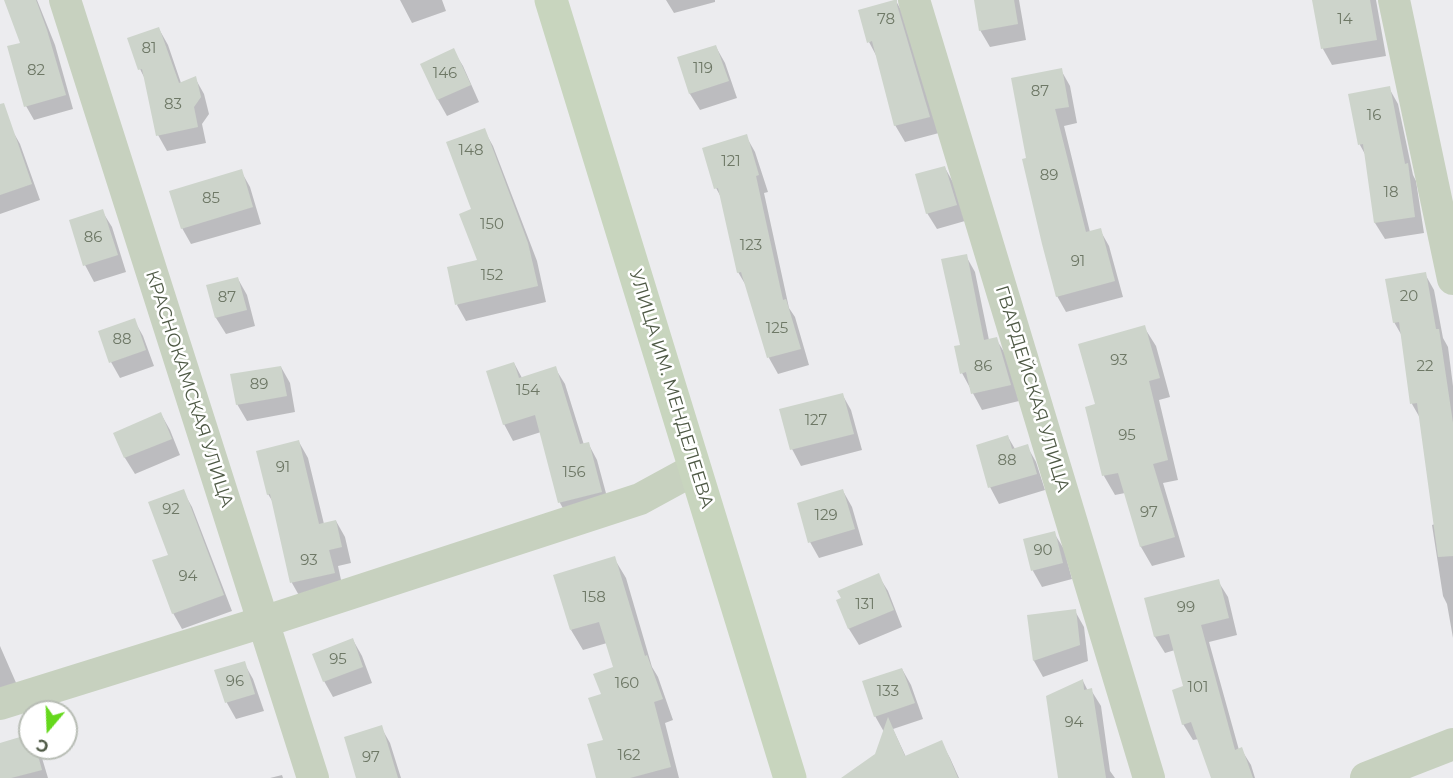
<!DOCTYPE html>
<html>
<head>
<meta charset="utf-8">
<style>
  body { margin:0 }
  #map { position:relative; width:1453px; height:778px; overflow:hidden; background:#ececef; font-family:Montserrat,sans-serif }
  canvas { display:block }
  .north { position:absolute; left:18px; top:700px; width:60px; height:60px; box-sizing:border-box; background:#fff; border:2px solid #b8bdb5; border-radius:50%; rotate:199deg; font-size:16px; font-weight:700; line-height:24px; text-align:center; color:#4e5945 }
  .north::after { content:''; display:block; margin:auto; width:21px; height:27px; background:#65d81c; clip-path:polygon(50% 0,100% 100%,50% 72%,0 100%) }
</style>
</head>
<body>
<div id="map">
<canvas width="1453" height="778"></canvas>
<div class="north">С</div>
</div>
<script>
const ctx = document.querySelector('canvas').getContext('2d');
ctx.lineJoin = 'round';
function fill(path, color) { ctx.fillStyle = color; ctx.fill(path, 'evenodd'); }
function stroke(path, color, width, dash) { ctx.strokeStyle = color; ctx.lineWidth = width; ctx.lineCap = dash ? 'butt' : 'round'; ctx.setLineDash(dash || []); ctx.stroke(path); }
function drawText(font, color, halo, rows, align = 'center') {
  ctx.font = font + ' Montserrat,sans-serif'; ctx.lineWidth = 5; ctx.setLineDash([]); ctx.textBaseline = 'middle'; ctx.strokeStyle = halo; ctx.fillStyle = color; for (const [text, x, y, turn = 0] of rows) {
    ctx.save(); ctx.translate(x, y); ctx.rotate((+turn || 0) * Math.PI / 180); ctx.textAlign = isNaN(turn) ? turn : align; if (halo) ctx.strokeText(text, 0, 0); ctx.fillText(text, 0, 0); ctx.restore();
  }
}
fill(new Path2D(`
  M5,0H37L55,45L73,109L34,120L26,106L22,44Z
  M400,0H442L446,11L412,23Z
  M666,0H715V2L674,13Z
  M975,0H1019L1026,40L990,47L980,30Z
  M1314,0H1376L1386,56L1332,65L1323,49Z
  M896,1L905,17L939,133L905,142L895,125L878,59L869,42Z
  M159,29L168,45L181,83L195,78L204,94L209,114L202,124L206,143L167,151L158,135L146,81L140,69Z
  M716,47L725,63L737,98L700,110L690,94L679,58Z
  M453,50L463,66L479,102L447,116L438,100L422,64Z
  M1061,70L1070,86L1077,123L1064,126L1090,232L1100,230L1109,246L1123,297L1066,312L1057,296L1028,159Z
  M1389,88L1398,104L1413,175L1416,181L1424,233L1385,239L1375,223L1366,156L1360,145L1349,95Z
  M11,128L20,144L40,200L0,214V131Z
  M484,130L493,146L537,261L546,302L466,321L457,305L479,261L473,210Z
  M746,136L755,152L768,192L764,193L789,308L795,317L809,365L778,374L769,358L748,289L738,272L722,199L716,188Z
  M945,168L954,184L965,221L937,229L927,213Z
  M241,171L250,187L261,224L191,244L182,228Z
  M102,211L112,227L126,272L94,282L85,265Z
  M966,256L975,272L989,340L996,339L1006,355L1019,401L982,410L962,373L961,346Z
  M1425,274L1434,290L1443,338L1448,347L1453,386V638L1447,604L1443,596L1432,525L1435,524L1420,418L1412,404L1402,336L1394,322Z
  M238,279L247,295L255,326L226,334L216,318L208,286Z
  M134,320L143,336L154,366L120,378L111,362Z
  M1144,327L1156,346L1170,397L1159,400L1178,480L1163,483L1185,557L1152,566L1141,547L1125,493L1115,495L1104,476L1087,408L1097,405Z
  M514,363L522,378L555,368L565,384L584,445L588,443L597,460L610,508L569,519L560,503L541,432L513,441L504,424Z
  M281,367L290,383L295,412L247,421L237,404Z
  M842,394L851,410L862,450L801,466L792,449Z
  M161,414L170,430L180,455L135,474L125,458L115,433Z
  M1008,437L1015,449L1027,446L1036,462L1045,490L999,504L990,487Z
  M299,442L308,458L324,524L336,521L345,537L351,563L338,566L343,589L301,599L292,583L274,504L268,494Z
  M183,491L192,507L232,611L182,629L173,613L170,556Z
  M843,491L852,507L863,545L819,558L810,542Z
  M1054,533L1064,549L1072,579L1042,587L1033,571L1025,540Z
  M614,558L626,578L652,667L658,677L673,720L665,723L679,778H598L605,741L602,695L615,668L607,643L583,650L571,630Z
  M878,575L888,591L902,627L859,645L849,629L838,601Z
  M1218,581L1228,597L1237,635L1209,642L1239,750L1241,749L1251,765L1255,778H1213L1199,739L1193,740L1183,724L1185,687L1175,650L1165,653L1155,637L1146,599Z
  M1075,611L1084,627L1088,661L1043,677L1034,661L1029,616Z
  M353,640L362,656L372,683L333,697L324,681Z
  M0,646L17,685L0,693Z
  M244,663L253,679L264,711L236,719L227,703L216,671Z
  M902,669L911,685L923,719L893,729L906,757L941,742L950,758L959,778H870L884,732L875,716Z
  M1083,681L1088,691L1091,690L1101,706L1110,771L1115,778H1070Z
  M381,727L390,743L401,778H358Z
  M30,736V748H39L48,778H0V744Z
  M282,775L283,778H270Z`), '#0003');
fill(new Path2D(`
  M4,0H36L47,30L66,95L24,107L7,46L20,43Z
  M894,0H897V5L930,117L894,126L872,41L867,43L858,10Z
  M974,0H1014L1018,24L979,31Z
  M1312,0H1370L1377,40L1321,49Z
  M159,27L179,83L196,76L201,97L194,107L198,127L156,136L142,69L138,70L127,38Z
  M716,45L729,81L689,94L677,57Z
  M454,48L471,85L437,100L420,64Z
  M1062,68L1069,107L1055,109L1086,232L1101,228L1115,281L1056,297L1042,244L1022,159L1026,158L1011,78Z
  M1390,86L1405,164L1408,163L1415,217L1374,223L1363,144L1358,145L1348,94Z
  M4,103L32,184L0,195V104Z
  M485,128L528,243L538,286L455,305L447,267L477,260L459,214L471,209L446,142Z
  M747,134L759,175L756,176L783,300L786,299L801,349L767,358L741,272L737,273L718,188L714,189L702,148Z
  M945,166L957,205L926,214L915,174Z
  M242,169L253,207L181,229L169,191Z
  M103,209L118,255L83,266L69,220Z
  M967,254L984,340L997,337L1011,385L971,394L966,372L960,374L954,346L960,345L941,259Z
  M1426,272L1436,329H1439L1453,423V556L1438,557L1417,403L1410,404L1399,322L1393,323L1385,279Z
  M238,277L247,310L215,318L206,285Z
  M135,318L146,350L109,363L98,331Z
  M1145,325L1160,378L1149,381L1168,460L1153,464L1175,537L1140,547L1118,473L1102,476L1085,407L1095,404L1078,344Z
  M514,362L519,378L556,366L580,444L589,442L602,492L558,503L535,415L503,425L486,371Z
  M281,366L287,396L236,405L230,374Z
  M843,393L854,434L790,450L779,409Z
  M161,412L172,439L124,458L113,433Z
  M1008,435L1012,449L1028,444L1037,474L988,488L976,445Z
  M299,440L319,524L336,520L342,547L329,550L335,573L290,583L270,494L267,495L256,451Z
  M184,489L224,595L172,614L152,560L168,555L148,502Z
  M843,489L855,529L808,543L797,503Z
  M1055,531L1063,563L1031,571L1023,539Z
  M615,556L645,656L647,655L663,699L654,702L671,767L630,778H596L587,744L603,740L588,698L601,694L593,674L613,667L599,622L570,630L553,575Z
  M879,573L894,610L848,629L836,600L841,598L837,591Z
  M1219,579L1229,618L1201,625L1235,750L1242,747L1253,778H1211L1191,722L1182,725L1172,690L1183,686L1169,634L1154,637L1144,598Z
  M1076,609L1080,645L1033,661L1027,615Z
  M353,638L363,667L323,682L312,654Z
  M245,661L255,694L225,703L214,670Z
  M902,668L915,703L874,717L862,681Z
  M1083,679L1084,690L1092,688L1106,778H1058L1046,696Z
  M888,717L905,756L942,740L958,778H841L875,754Z
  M382,725L398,778H356L344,737Z
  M30,734V748H36L42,770L11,778H0V743Z`), '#cdd4cb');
stroke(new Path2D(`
  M65,0L313,778
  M914,0L1149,778
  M1394,0L1453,279
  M0,704L263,622L640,499L695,469
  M1366,778L1453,744`), '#c7d1bf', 32);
stroke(new Path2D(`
  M551,0L790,778`), '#c8d5be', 33);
drawText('15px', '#6e7866', null, [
  ["78",886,20],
  ["14",1345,20],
  ["81",149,49],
  ["119",703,69],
  ["82",36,71],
  ["146",445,74],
  ["87",1040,92],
  ["83",173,105],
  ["16",1374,116],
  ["148",471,151],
  ["121",731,162],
  ["89",1049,176],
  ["18",1391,193],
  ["85",211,199],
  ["150",492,225],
  ["86",93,238],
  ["123",751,246],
  ["91",1078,262],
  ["152",492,276],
  ["20",1409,297],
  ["87",227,298],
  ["125",777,329],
  ["88",122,340],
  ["93",1119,361],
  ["86",983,367],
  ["22",1425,367],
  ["89",259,385],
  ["154",528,391],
  ["127",816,421],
  ["95",1127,436],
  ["88",1007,461],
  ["91",283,468],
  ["156",574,473],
  ["92",171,510],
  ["97",1149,513],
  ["129",826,516],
  ["90",1043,551],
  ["93",309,561],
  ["94",188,577],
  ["158",594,598],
  ["131",865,605],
  ["99",1186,608],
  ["95",338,660],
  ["96",235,682],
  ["160",627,684],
  ["101",1198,688],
  ["133",888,692],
  ["94",1074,723],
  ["162",629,756],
  ["97",371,758]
]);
drawText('18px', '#4e5945', '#fff', [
  ["КРАСНОКАМСКАЯ УЛИЦА",189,389,72],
  ["УЛИЦА ИМ. МЕНДЕЛЕЕВА",671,389,73],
  ["ГВАРДЕЙСКАЯ УЛИЦА",1032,389,73]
]);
</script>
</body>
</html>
